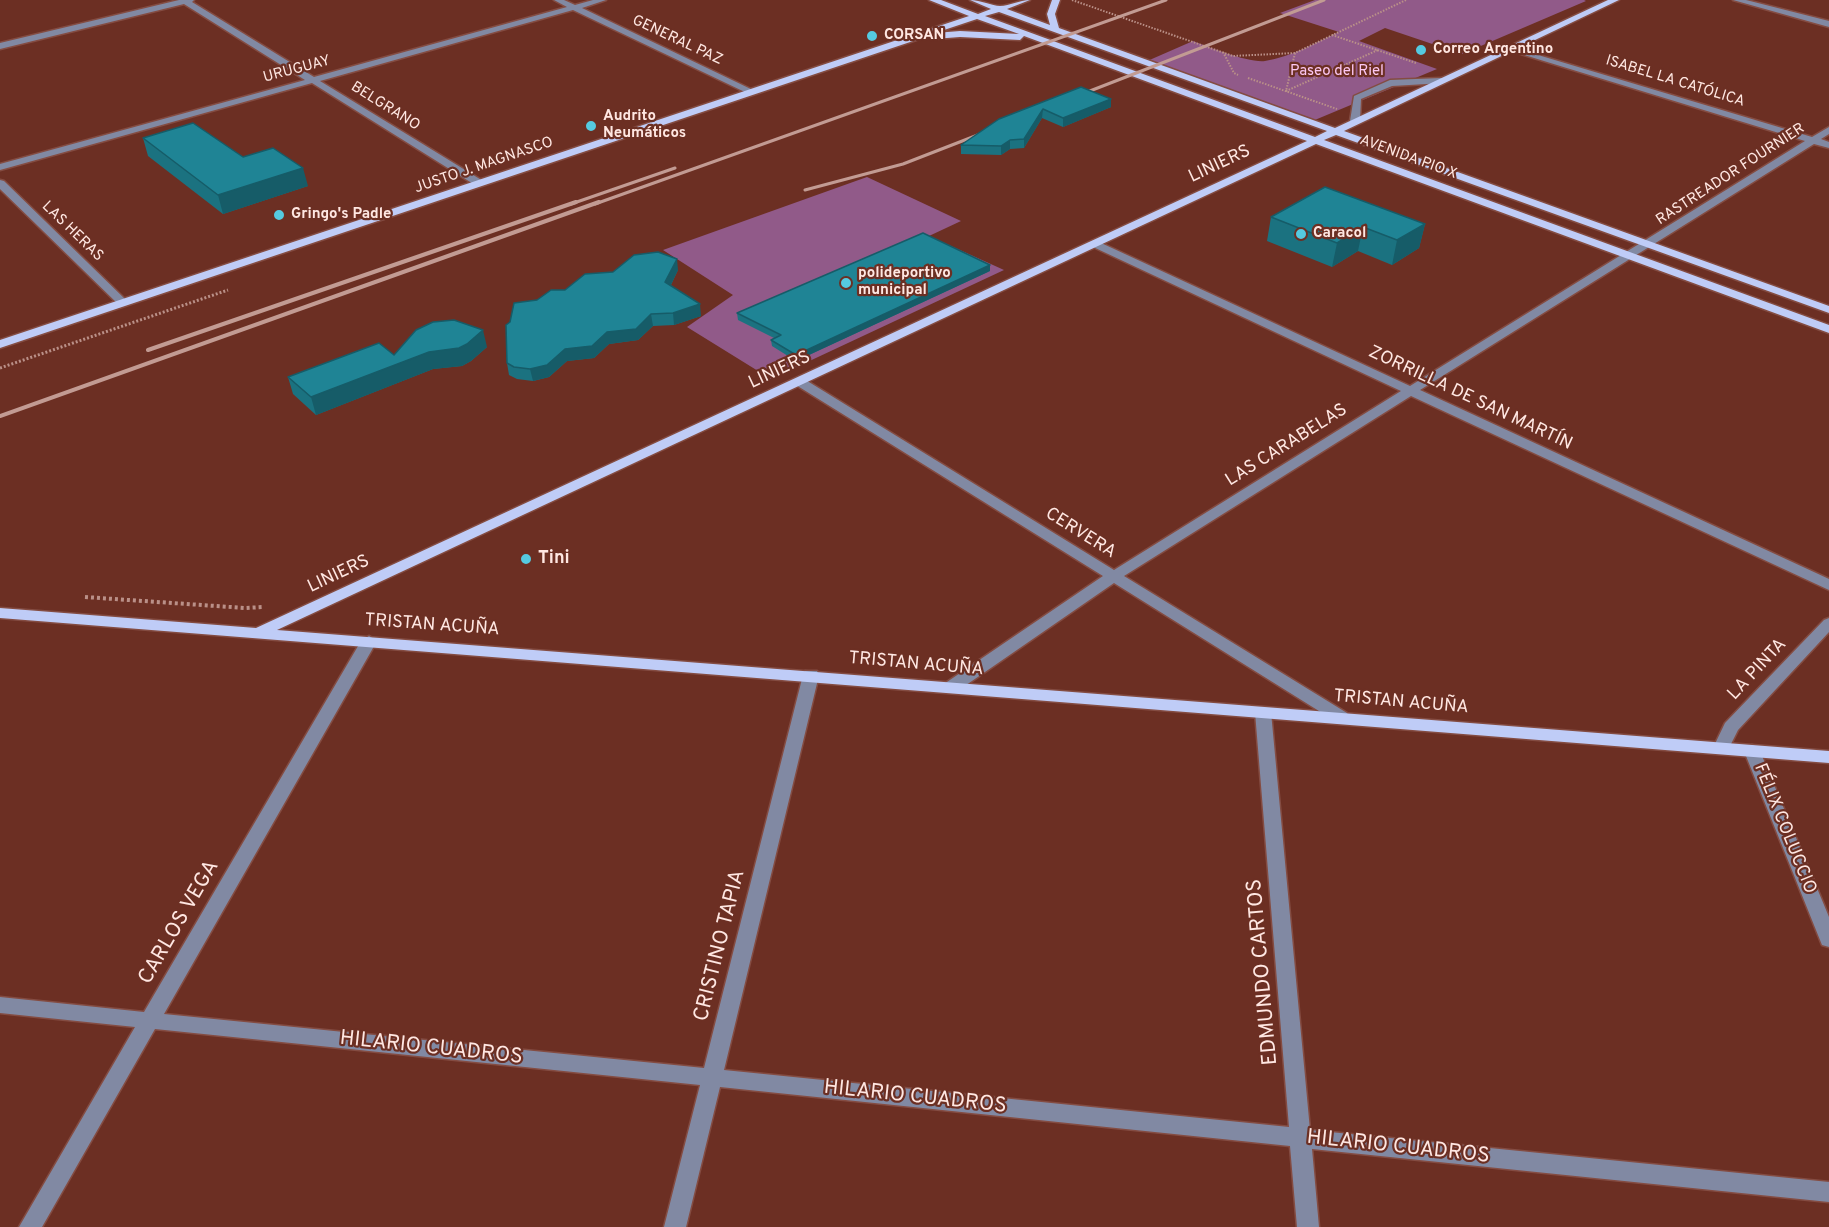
<!DOCTYPE html>
<html>
<head>
<meta charset="utf-8">
<style>
  body { margin:0 }
  canvas { display:block; background:#6c2f23 }
</style>
</head>
<body>
<canvas width="1829" height="1227"></canvas>
<script>
const ctx = document.querySelector('canvas').getContext('2d');
ctx.lineJoin = 'round';
function fill(path, color) { ctx.fillStyle = color; ctx.fill(path, 'evenodd'); }
function stroke(path, color, width, dash) { ctx.strokeStyle = color; ctx.lineWidth = width; ctx.lineCap = dash ? 'butt' : 'round'; ctx.setLineDash(dash || []); ctx.stroke(path); }
function drawText(font, color, halo, rows, align = 'center') {
  ctx.font = font + ' Overpass,sans-serif'; ctx.lineWidth = 4.5; ctx.setLineDash([]); ctx.textBaseline = 'middle'; ctx.strokeStyle = halo; ctx.fillStyle = color; for (const [text, x, y, turn = 0] of rows) {
    ctx.save(); ctx.translate(x, y); ctx.rotate((+turn || 0) * Math.PI / 180); ctx.textAlign = isNaN(turn) ? turn : align; if (halo) ctx.strokeText(text, 0, 0); ctx.fillText(text, 0, 0); ctx.restore();
  }
}
fill(new Path2D(`
  M1315,0H1584L1586,1L1462,54L1385,28L1359,41L1437,69L1310,122L1145,62L1193,41C1209,47 1248,63 1265,61C1291,57 1315,43 1339,32L1280,13Z
  M867,177L961,221L929,236L1004,270L771,379L687,327L733,295L663,250Z`), '#915a89');
const minor = new Path2D(`
  M179,0H194L192,2L314,77L567,7L554,0H564L575,5L593,0H606L582,8L757,92L749,94L573,10L320,81L483,181V185H475L312,83L0,170V164L305,80L184,4L0,49V43Z
  M1733,0H1746L1829,21V27Z
  M1508,46L1812,137L1829,127V134L1821,139L1829,142V148L1814,144L1420,390L1829,579V590L1411,396L1124,576L1347,713L1349,717L1347,721H1335L1114,583L956,692H944L942,688L944,684L1103,576L796,385L794,382L796,379H804L1114,570L1401,391L1091,246V242H1099L1410,386L1805,141L1508,50Z
  M1441,78L1444,79V83L1392,86L1361,99L1360,121L1355,124L1350,121L1354,96L1390,80Z
  M0,180L4,181L127,301V305H119L0,189Z
  M1829,618V632L1738,730L1727,752H1715L1713,748L1725,723L1824,620Z
  M369,636L377,641L164,1014L704,1068L803,675L805,671H817L819,675L724,1070L1289,1127L1255,712L1257,708H1269L1271,712L1310,1130L1829,1182V1202L1312,1149L1319,1227H1297L1290,1146L720,1087L686,1227H664L700,1085L155,1029L42,1227H19L135,1027L0,1013V997L144,1012L361,641Z
  M1752,745L1758,747L1760,751L1829,917V947L1822,945L1820,940L1744,751L1746,747Z`);
const major = new Path2D(`
  M929,0H941L978,14L991,9L970,0C981,0 992,6 1000,6C1010,6 1019,0 1030,0L1007,9L1050,25L1047,14L1052,0H1060L1055,14L1059,28L1335,128L1608,0H1619L1344,131L1829,306V313L1336,135L1324,140L1829,325V333L1316,144L277,630L1829,751V763L0,618V608L256,628L1307,141L1024,36L1020,40L960,37L934,39L931,35L0,348V340L969,16ZM999,12L1327,131L1315,137L985,16ZM977,19L1019,34L960,31L935,33Z`);
stroke(minor, '#844c42', 3);
stroke(major, '#844c42', 3);
stroke(new Path2D(`
  M1072,0L1233,56L1295,53L1406,0
  M1332,35L1416,63
  M1223,52L1234,73L1238,75
  M1295,53L1286,91L1378,50
  M1248,78L1337,109`), '#ba9088', 2, [1.5, 1.5]);
stroke(new Path2D(`
  M0,368L228,290`), '#ba9088', 3, [2, 2]);
stroke(new Path2D(`
  M85,597L245,608L263,607`), '#ba9088', 4, [3, 3]);
fill(minor, '#8189a3');
fill(major, '#bfccf7');
stroke(new Path2D(`
  M1077,96L1324,0
  M805,190L903,164L988,131
  M571,204L675,168
  M595,204L1166,0`), '#c29b93', 3);
stroke(new Path2D(`
  M148,350L576,202
  M0,416L599,202`), '#c29b93', 4);
fill(new Path2D(`
  M1081,87L1111,107L1063,127L1042,118L1024,148L1010,149L1001,155L961,154V145Z
  M143,138L243,157L308,186L223,214L148,156Z
  M1271,217L1425,224L1419,248L1392,265L1358,251L1332,267L1267,241Z
  M678,270L671,285L701,316L674,325L653,326L638,340L609,344L594,358L567,361L549,377L533,381L517,379L509,375L507,363L510,322L537,300L565,290Z
  M990,271L796,361L772,346L771,340L774,338L738,320L737,313Z
  M487,347L471,361L462,366L433,369L316,415L293,394L288,377L394,355Z`), '#1b7280');
fill(new Path2D(`
  M1111,99V107L1063,127V118Z
  M1043,109L1042,118L1024,148V139Z
  M1010,140V149L1001,155V146Z
  M303,168L308,186L223,214L218,195Z
  M1425,224L1419,248L1392,265L1397,240Z
  M1363,227L1358,251L1332,267L1337,243Z
  M677,259L678,270L667,293L665,282Z
  M990,265V271L796,361V355Z
  M700,304L701,316L674,325L673,313Z
  M651,314L653,326L638,340L609,344L594,358L567,361L549,377L533,381L530,369L565,349Z
  M483,330L487,347L471,361L462,366L433,369L316,415L311,397Z`), '#165c68');
const building = new Path2D(`
  M1081,87L1111,99L1063,118L1043,109L1024,139L1010,140L1001,146L961,145L999,119Z
  M193,123L243,157L273,148L303,168L218,195L143,138Z
  M1325,187L1425,224L1397,240L1363,227L1337,243L1271,217Z
  M923,233L990,265L796,355L771,340L781,335L737,313Z
  M658,252L677,259L665,282L700,304L673,313L651,314L636,329L607,332L592,346L565,349L547,365L530,369L514,367L507,363L506,325L510,322L514,303L537,300L551,290H565L585,274L613,272L634,255Z
  M454,320L483,330L467,344L459,348L429,352L311,397L288,377L379,343L394,355L416,330L433,322Z`);
fill(building, '#1f8495');
stroke(building, '#165c68', 1.5);
for (const [x, y, r, color] of [
  [872,36,6,"#55cae0"],
  [1421,50,6,"#55cae0"],
  [591,126,6,"#55cae0"],
  [279,215,6,"#55cae0"],
  [1301,234,6,"#55cae0"],
  [846,283,6,"#55cae0"],
  [526,559,6,"#55cae0"]
]) { const dot = new Path2D(); dot.arc(x, y, r, 0, 2 * Math.PI); ctx.fillStyle = color; ctx.fill(dot); stroke(dot, '#6c2f23', 2); }
drawText('bold 15px', '#ffe7e2', '#6c2f23', [
  ["CORSAN",884,36],
  ["Correo Argentino",1433,50],
  ["Audrito",603,117],
  ["Neumáticos",603,134],
  ["Gringo's Padle",291,215],
  ["Caracol",1313,234],
  ["polideportivo",858,274],
  ["municipal",858,291]
], 'left');
drawText('15px', '#ffe7e2', '#6c2f23', [
  ["GENERAL PAZ",677,41,25],
  ["URUGUAY",297,70,-15],
  ["ISABEL LA CATÓLICA",1675,82,17],
  ["BELGRANO",385,107,32],
  ["AVENIDA PIO X",1408,158,20],
  ["JUSTO J. MAGNASCO",484,166,-19],
  ["RASTREADOR FOURNIER",1731,175,-33],
  ["LAS HERAS",72,232,44]
]);
drawText('15px', '#fcc7f3', '#6c2f23', [
  ["Paseo del Riel",1337,72]
]);
drawText('18px', '#ffe7e2', '#6c2f23', [
  ["LINIERS",1220,165,-25],
  ["LINIERS",780,371,-25],
  ["ZORRILLA DE SAN MARTÍN",1470,399,25],
  ["LAS CARABELAS",1287,446,-32],
  ["CERVERA",1080,534,32],
  ["LINIERS",339,575,-25],
  ["TRISTAN ACUÑA",432,626,4],
  ["TRISTAN ACUÑA",916,665,5],
  ["LA PINTA",1758,670,-47],
  ["TRISTAN ACUÑA",1401,703,5],
  ["FÉLIX COLUCCIO",1784,829,68]
]);
drawText('bold 18px', '#ffe7e2', '#6c2f23', [
  ["Tini",538,559]
], 'left');
drawText('21px', '#ffe7e2', '#6c2f23', [
  ["CARLOS VEGA",180,923,-60],
  ["CRISTINO TAPIA",721,946,-76],
  ["EDMUNDO CARTOS",1264,972,-95],
  ["HILARIO CUADROS",431,1049,6],
  ["HILARIO CUADROS",915,1098,6],
  ["HILARIO CUADROS",1398,1148,6]
]);
</script>
</body>
</html>
